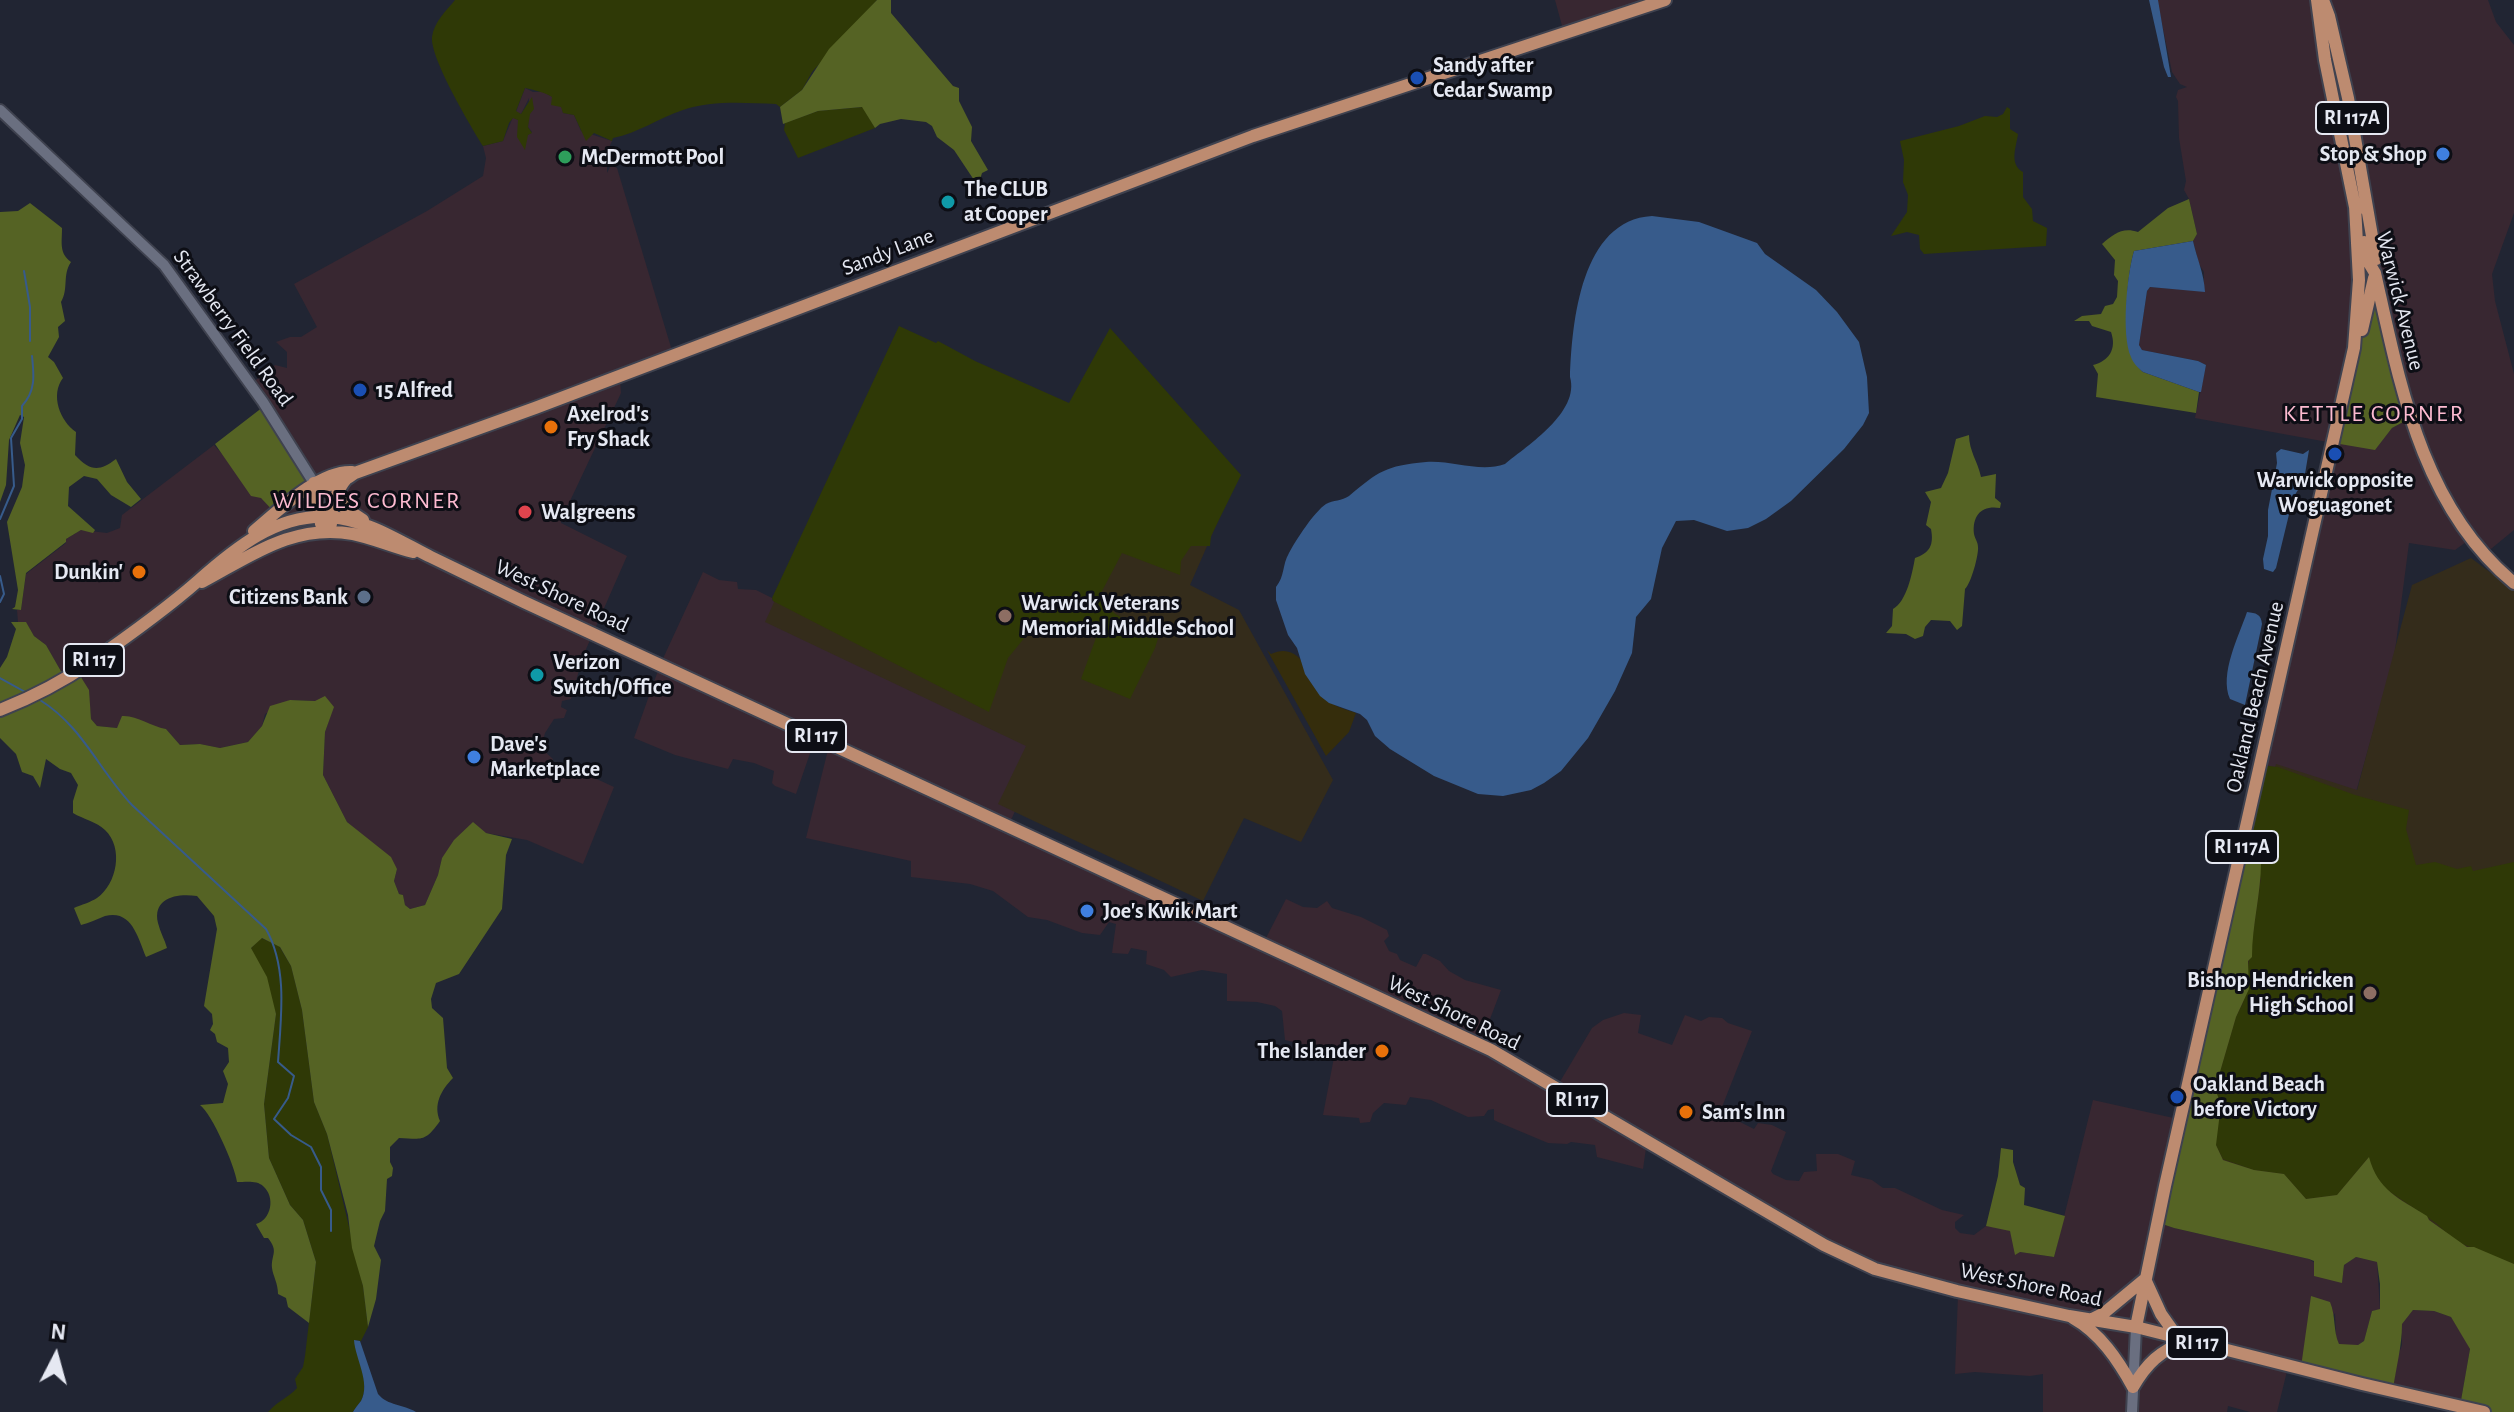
<!DOCTYPE html>
<html>
<head>
<meta charset="utf-8">
<style>
  body { margin:0 }
  #map { position:relative; width:2514px; height:1412px; overflow:hidden; background:#212533; font-family:"Alegreya Sans",sans-serif }
  canvas { display:block }
  .north { position:absolute; left:16px; top:1316px; width:80px; height:80px; -webkit-text-stroke:6px #0d0e15; paint-order:stroke; rotate:6deg; font-size:22px; font-weight:700; line-height:32px; text-align:center; color:#e5e8f2 }
  .north::after { content:''; display:block; margin:auto; width:28px; height:36px; background:#e5e8f2; clip-path:polygon(50% 0,100% 100%,50% 72%,0 100%) }
</style>
</head>
<body>
<div id="map">
<canvas width="2514" height="1412"></canvas>
<div class="north">N</div>
</div>
<script>
const ctx = document.querySelector('canvas').getContext('2d');
ctx.lineJoin = 'round';
function fill(path, color) { ctx.fillStyle = color; ctx.fill(path, 'evenodd'); }
function stroke(path, color, width, dash) { ctx.strokeStyle = color; ctx.lineWidth = width; ctx.lineCap = dash ? 'butt' : 'round'; ctx.setLineDash(dash || []); ctx.stroke(path); }
function drawText(font, color, halo, rows, align = 'center') {
  ctx.font = font + ' "Alegreya Sans",sans-serif'; ctx.lineWidth = 6; ctx.setLineDash([]); ctx.textBaseline = 'middle'; ctx.strokeStyle = halo; ctx.fillStyle = color; for (const [text, x, y, turn = 0] of rows) {
    ctx.save(); ctx.translate(x, y); ctx.rotate((+turn || 0) * Math.PI / 180); ctx.textAlign = isNaN(turn) ? turn : align; if (halo) ctx.strokeText(text, 0, 0); ctx.fillText(text, 0, 0); ctx.restore();
  }
}
fill(new Path2D(`
  M1555,0H1646L1564,33Z
  M2157,0H2488L2496,22L2514,45V213L2492,274L2495,301L2514,374V530L2486,553L2473,537L2455,550L2409,543L2394,658L2356,792L2261,765L2333,443L2195,418L2206,365L2198,361L2142,350L2139,345L2147,291L2150,287L2204,291V272L2199,264L2193,241L2197,234L2189,199L2184,190L2186,181L2179,138L2178,101L2176,97L2178,90L2187,87L2180,84L2172,72ZM2353,366L2407,420L2392,428L2377,447Z
  M525,88L533,92H543L553,97L562,107L563,113L574,115L581,131L612,141L607,152V173L611,165L617,168L673,354L620,379L621,393L561,520V523L627,556L583,656L571,699L562,701L561,707L567,710L564,718L554,719L545,733L541,748L553,759L552,768L557,771L588,775L614,787L583,864L527,840L486,833L442,858L438,875L425,905L410,909L405,905L403,895L399,894L394,881L397,869L347,822L323,775L325,732L333,707L315,701L290,700L265,714L262,726L248,742L220,748L200,744L180,745L166,729L121,723L117,728L97,726L91,719L88,690L66,680L46,645L34,636L26,623L18,622L17,610H21L26,574L66,543V539L81,530L107,533L120,528L122,515L214,445L275,513L317,488L250,383L266,374L275,365L287,368V352L276,342L290,337H301L317,327L294,284L427,211L483,176L486,158L483,146L503,141L513,117L518,120L528,135L532,132L528,127L529,98L521,114L516,112Z
  M703,572L719,580L737,582L738,589L756,590L772,598L773,601L1046,742L1011,820L1012,822L1265,940L1286,899L1303,907L1317,908L1327,901L1332,908L1361,917L1387,930L1389,936L1384,941L1389,951L1397,954L1400,960L1416,967L1423,954H1426L1440,961L1449,971L1465,980L1501,990L1482,1040L1558,1085L1592,1028L1603,1020L1624,1013L1641,1015L1638,1033L1672,1045L1685,1015L1701,1021L1709,1017L1722,1018L1728,1023L1752,1031L1720,1112L1754,1129L1758,1123L1772,1125L1786,1132L1771,1171L1773,1174L1786,1180L1799,1181L1804,1172L1817,1171L1816,1154H1838L1855,1161L1851,1175L1872,1180L1883,1188H1895L1942,1210L1964,1215L1955,1222V1228L1960,1233L1974,1235L1986,1226L2003,1228L2010,1231L2020,1252L2054,1257L2093,1100L2178,1119L2159,1223L2174,1228L2309,1259L2342,1282L2344,1265L2356,1257L2377,1262L2380,1310L2372,1311L2364,1341L2358,1345H2339L2336,1337L2335,1313L2301,1367H2288L2277,1412H2250L2228,1406L2227,1412H2043V1374L2030,1376L1975,1372L1955,1374L1958,1295L1857,1257L1647,1141L1643,1169L1597,1157L1595,1145L1571,1142L1567,1144L1548,1143L1498,1122L1494,1120V1109L1488,1110L1484,1116L1468,1117L1431,1100L1410,1097L1406,1105L1384,1103L1373,1113L1370,1122L1360,1123L1359,1118L1323,1115L1335,1052L1285,1040L1282,1011L1275,1006L1257,1002L1227,1001V974L1202,970L1171,977L1164,970L1146,964L1147,951L1131,948L1128,954L1112,953L1116,924L1109,922L1100,935L1082,933L1047,920L1028,917L993,891L970,884L911,877V861L806,838L830,742V737L825,734L817,733L796,794L775,786L772,783L774,771L754,763L733,759L728,769L675,755L634,738L660,665Z
  M2413,1310L2434,1311L2451,1317L2464,1337L2470,1349L2460,1406L2393,1390L2397,1359L2402,1345L2401,1324Z`), '#382731');
fill(new Path2D(`
  M898,332L1236,480L1190,585L1239,610L1333,780L1301,842L1244,818L1203,901L998,804L1026,746L765,622Z
  M2471,558L2514,590V1274L2181,1196L2276,764L2357,790L2412,585Z`), '#342c1b');
fill(new Path2D(`
  M455,0H877L812,72L802,90L780,107L776,104C746,103 711,100 683,110C659,118 638,133 613,138L612,141L594,133L586,141L574,115L563,113L561,107L551,105L552,97C544,92 534,90 525,88L516,111L521,114L532,97L534,109L530,114L528,127L532,133L528,135L525,150L517,137L518,120L513,118L509,123L503,141L483,146C470,125 430,58 432,37C434,22 446,11 455,0Z
  M863,107L875,128L798,158L784,130L785,123L818,111Z
  M2007,107L2010,109V129L2018,134C2016,148 2009,164 2023,172V197L2032,209L2033,221L2047,228L2046,246L1924,254L1920,249L1919,235L1907,232L1891,236L1907,212L1908,195L1903,182L1904,160L1900,141L1959,126L1985,116L1997,117L2003,114Z
  M899,326L936,343L938,341L975,361L1069,403L1110,328L1241,475L1211,536L1210,546H1191L1181,561L1180,575L1122,553L1101,593C1103,616 1137,622 1152,634L1153,628L1160,632L1155,648L1130,699L1081,679L1097,635L1084,627L1079,636L1039,620L1008,658L989,712L773,601L772,598Z
  M2261,765L2278,767L2355,795L2409,810L2406,829L2416,865L2435,862L2457,869L2471,866L2473,871L2514,862V1264L2455,1241L2436,1223L2380,1185L2368,1158L2337,1195L2306,1199L2284,1174L2254,1170L2223,1159L2216,1145L2215,1089L2236,1017L2243,1003L2261,878L2240,859Z
  M261,938L279,946L291,966L302,1010L314,1102L327,1134L363,1286L368,1327L361,1341L355,1340C358,1357 370,1385 361,1401C358,1405 355,1408 353,1412H268C279,1400 288,1398 297,1388L295,1379L303,1367L305,1356L316,1262L303,1220L290,1205L269,1158L264,1104L276,1014L251,948Z`), '#2f3906');
fill(new Path2D(`
  M877,0H891V13L953,86L959,88V101L972,127L971,141L988,170L982,173L978,186L954,150L937,137L932,126L926,122L901,119L880,124L875,128L862,107L818,111L783,124L780,107L802,90L829,49Z
  M2189,199L2197,234L2193,241L2134,251C2126,278 2120,352 2143,372L2199,392L2196,413L2096,397L2098,374L2093,365C2109,361 2117,349 2111,332L2092,326L2089,321H2074L2082,316L2101,314L2105,306L2113,304L2117,297L2118,281L2114,275L2115,260L2102,244C2114,234 2122,227 2138,232L2168,208Z
  M30,203L62,228C62,243 59,253 71,262C62,275 69,289 61,302L65,321L58,327L59,337L48,357L54,362L63,378C50,395 60,421 76,432L75,455C90,471 99,472 116,459L127,482L141,499L131,507L111,495L97,479L84,476L69,487L68,506L95,530L93,533L81,530L66,539V542L26,573L21,610L12,609L15,607L18,590L7,522L22,487L25,465L20,443L24,417L20,415L9,440L6,485L0,502V212L18,211Z
  M2368,260L2407,420L2392,428L2375,450L2334,443L2353,366Z
  M263,407L317,485L275,513L261,498L251,496L215,444Z
  M1969,435C1969,451 1978,462 1981,477L1996,474L1995,498L2001,503L2000,508C1982,505 1972,515 1974,534C1975,539 1978,542 1978,547C1979,554 1971,584 1965,589L1962,626L1957,630L1950,621L1931,620L1925,627L1923,636L1915,639L1906,634L1886,633L1892,626L1893,609C1907,601 1912,574 1915,558C1930,553 1934,545 1931,529L1926,525L1931,502L1925,492L1941,488L1948,473L1956,439Z
  M11,622H26L34,636L46,645L66,680L79,674L89,690L91,719L97,726L117,728L122,716C137,715 150,726 166,729L180,745L200,744L220,748L248,742L262,726L270,706L290,700L315,701L325,696L334,707L325,732L323,775L347,822L391,857L397,869L394,881L399,894L403,895L405,905L410,909L425,905L438,875L442,858L454,840L473,822L486,833L512,839L506,855L502,909L459,974L436,983L431,999L432,1008L443,1018L447,1068L453,1078C441,1090 433,1105 440,1121C425,1142 423,1139 399,1138L390,1147V1162L393,1168L392,1176L387,1179L385,1211L380,1221L374,1246L381,1260L376,1299L368,1327L363,1286L352,1248L348,1215L327,1134L314,1102L302,1010L291,966L280,947L262,938L251,948L267,977L276,1014L264,1104L269,1158L290,1205L303,1220L316,1262L309,1323L288,1307L286,1298L278,1294C278,1283 273,1276 272,1268C271,1254 279,1252 268,1238H264L257,1226L256,1224C271,1220 276,1197 263,1186C257,1180 245,1182 237,1182C235,1166 212,1114 200,1105L223,1103L228,1084L223,1071L229,1062L228,1048L217,1042L215,1034L210,1030L213,1024L212,1014L204,1006L217,929L214,916L197,896C178,893 152,897 158,923C160,932 165,940 167,948L146,957C138,938 132,909 105,916C97,919 89,923 81,925L74,908C81,905 91,902 97,898C117,884 124,848 105,830C97,822 83,819 73,813V801L78,785L71,773L60,769L46,759L40,788L33,776L22,772L16,754L0,738V668L7,657L16,629Z
  M2240,859L2261,862C2261,894 2252,925 2252,957L2248,961L2249,989L2236,1017L2215,1089L2221,1104L2216,1145L2223,1160L2254,1170L2284,1174L2306,1199L2337,1195L2369,1157C2378,1191 2399,1198 2427,1216L2429,1220L2467,1247H2474L2514,1264V1412H2485L2460,1406L2470,1349L2451,1317L2434,1311L2413,1310L2402,1324C2402,1347 2396,1367 2393,1390L2301,1367L2311,1296L2330,1302C2336,1316 2333,1331 2339,1344L2358,1345L2364,1341L2372,1311L2380,1309V1284L2377,1262L2356,1257L2344,1265L2342,1283L2314,1276V1261L2309,1259L2174,1228L2159,1223Z
  M2001,1148L2013,1150V1162L2020,1185L2025,1188L2024,1205L2065,1216L2054,1257L2020,1252L2015,1255L2010,1231L1986,1226L1998,1176Z`), '#556324');
fill(new Path2D(`
  M1267,650L1271,654C1303,639 1311,683 1328,700C1334,707 1348,710 1356,713L1349,732L1326,756Z`), '#352d0c');
fill(new Path2D(`
  M2149,0H2158L2171,77H2168L2164,67Z
  M1652,216L1699,222L1757,243L1765,254L1816,290L1837,312L1859,342L1867,377L1869,413L1863,425L1844,449L1791,501L1766,519L1748,528L1727,531L1694,520L1676,521L1662,548L1651,599L1636,617L1632,653L1615,691L1588,738L1561,771L1544,783L1531,790L1503,796L1478,794L1434,776L1390,749L1375,736L1367,720L1360,714L1329,703L1320,696L1305,674L1297,648L1288,635L1276,600V587C1285,576 1282,565 1289,553C1296,540 1314,512 1326,504C1333,500 1342,501 1349,496C1379,471 1385,466 1426,462C1452,460 1480,473 1505,464C1528,445 1580,412 1570,377C1572,322 1581,220 1652,216Z
  M2193,241C2197,259 2204,273 2205,292L2150,287L2147,291L2139,345L2142,350L2198,361L2206,365L2201,392H2199L2143,372C2138,368 2133,363 2131,357C2121,335 2127,274 2134,251Z
  M2281,449L2303,454L2309,450L2304,480L2293,498L2276,568L2273,572L2264,569L2263,559L2268,536V510L2277,463L2276,453Z
  M2247,612C2256,613 2261,614 2262,624L2245,705L2230,699C2219,674 2239,636 2247,612Z
  M354,1340L360,1341L378,1394C388,1406 403,1404 416,1412H353C355,1408 358,1405 361,1401C371,1383 355,1358 354,1340Z`), '#375b8b');
stroke(new Path2D(`
  M24,271L30,307V341
  M0,519L14,486L11,438L22,419V406C36,391 34,375 32,356
  M0,576L4,594L0,602
  M0,678L27,693
  M40,700C83,727 98,769 132,805L266,929C288,968 281,1018 278,1062L294,1076L288,1098L274,1119L291,1135L311,1147L321,1167V1190L331,1210V1231`), '#375b8b', 2);
const minor = new Path2D(`
  M0,110L164,265L263,402L314,483
  M2132,1412L2136,1327`);
const major = new Path2D(`
  M2317,0L2325,60L2356,212
  M2323,0L2329,16L2348,98L2376,259
  M2364,242L2369,263L2375,273C2400,384 2421,506 2514,583
  M2362,330L2374,278
  M314,483C330,489 343,482 355,473L535,408L1253,136L1665,0
  M314,483L321,524
  M338,494L345,508L363,520
  M331,524C330,509 337,489 347,478
  M254,531C278,511 320,470 352,472
  M202,582C251,556 294,523 353,534C373,538 393,547 413,552
  M0,710C33,697 62,682 91,662C127,637 165,610 198,581C234,549 277,513 330,517C368,520 399,541 431,557C462,572 493,587 524,602L1491,1050L1824,1245L1875,1269L1957,1291L2069,1316L2136,1327L2362,1384L2484,1412
  M2073,1318C2100,1333 2118,1360 2133,1387
  M2092,1319L2104,1313L2145,1279L2161,1314L2178,1338
  M2136,1327L2165,1186L2354,348L2359,280L2355,206
  M2133,1387C2147,1363 2160,1351 2186,1341`);
stroke(minor, '#3f424f', 14);
stroke(major, '#3f424f', 16);
stroke(minor, '#6a6f80', 10);
stroke(major, '#bd8b70', 12);
for (const [x, y, r, color] of [
  [1417,78,8,"#1a4fb4"],
  [2443,154,8,"#3f7fe0"],
  [565,157,8,"#2e9e5b"],
  [948,202,8,"#0f9aa8"],
  [360,390,8,"#1a4fb4"],
  [551,427,8,"#e8710a"],
  [2335,454,8,"#1a4fb4"],
  [525,512,8,"#e0444e"],
  [139,572,8,"#e8710a"],
  [364,597,8,"#5c6f8a"],
  [1005,616,8,"#8d6e63"],
  [537,675,8,"#0f9aa8"],
  [474,757,8,"#3f7fe0"],
  [1087,911,8,"#3f7fe0"],
  [2370,993,8,"#8d6e63"],
  [1382,1051,8,"#e8710a"],
  [2177,1097,8,"#1a4fb4"],
  [1686,1112,8,"#e8710a"]
]) { const dot = new Path2D(); dot.arc(x, y, r, 0, 2 * Math.PI); ctx.fillStyle = color; ctx.fill(dot); stroke(dot, '#0d0e15', 3); }
for (const [x, y, w] of [
  [2352,118,72],
  [94,660,60],
  [816,736,60],
  [2242,847,72],
  [1577,1100,60],
  [2197,1343,60]
]) { const box = new Path2D(); box.roundRect(x - w / 2, y - 16, w, 32, 6); ctx.fillStyle = '#0d0e15'; ctx.fill(box); stroke(box, '#e5e8f2', 2); }
drawText('bold 20px', '#e5e8f2', null, [
  ["RI 117A",2352,118],
  ["RI 117",94,660],
  ["RI 117",816,736],
  ["RI 117A",2242,847],
  ["RI 117",1577,1100],
  ["RI 117",2197,1343]
]);
drawText('bold 22px', '#e5e8f2', '#0d0e15', [
  ["Sandy after",1433,65],
  ["Cedar Swamp",1433,90],
  ["Stop & Shop",2427,154,"right"],
  ["McDermott Pool",581,157],
  ["The CLUB",964,189],
  ["at Cooper",964,214],
  ["15 Alfred",376,390],
  ["Axelrod's",567,414],
  ["Fry Shack",567,439],
  ["Warwick opposite",2335,480,"center"],
  ["Woguagonet",2335,505,"center"],
  ["Walgreens",541,512],
  ["Dunkin'",123,572,"right"],
  ["Citizens Bank",348,597,"right"],
  ["Warwick Veterans",1021,603],
  ["Memorial Middle School",1021,628],
  ["Verizon",553,662],
  ["Switch/Office",553,687],
  ["Dave's",490,744],
  ["Marketplace",490,769],
  ["Joe's Kwik Mart",1103,911],
  ["Bishop Hendricken",2354,980,"right"],
  ["High School",2354,1005,"right"],
  ["The Islander",1366,1051,"right"],
  ["Oakland Beach",2193,1084],
  ["before Victory",2193,1109],
  ["Sam's Inn",1702,1112]
], 'left');
drawText('22px', '#e5e8f2', '#0d0e15', [
  ["Sandy Lane",888,252,-21],
  ["Warwick Avenue",2400,301,76],
  ["Strawberry Field Road",233,328,54],
  ["West Shore Road",562,596,25],
  ["Oakland Beach Avenue",2255,697,-77],
  ["West Shore Road",1454,1013,26],
  ["West Shore Road",2031,1285,12]
]);
ctx.letterSpacing = '2px';
drawText('24px', '#fcbad0', '#0d0e15', [
  ["KETTLE CORNER",2374,414],
  ["WILDES CORNER",367,501]
]);
ctx.letterSpacing = '0px';
</script>
</body>
</html>
